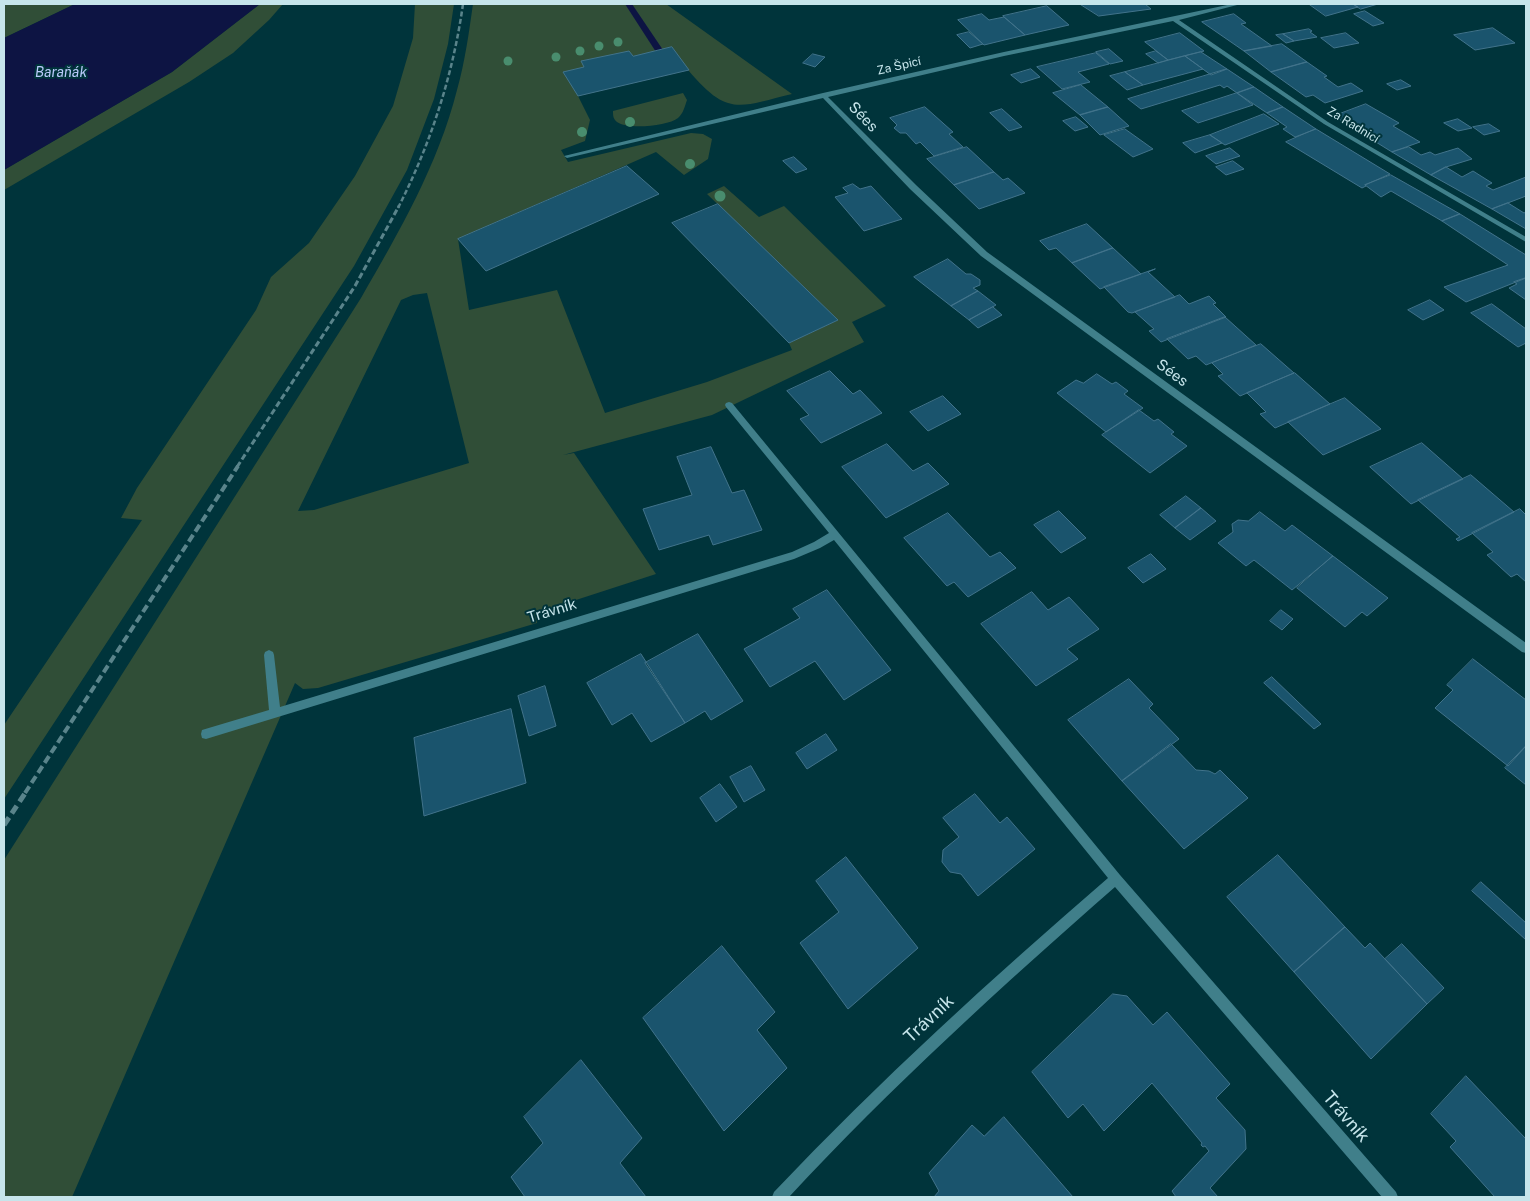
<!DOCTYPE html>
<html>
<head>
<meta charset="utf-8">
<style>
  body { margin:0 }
  #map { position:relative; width:1530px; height:1201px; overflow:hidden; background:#00343b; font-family:"Public Sans",sans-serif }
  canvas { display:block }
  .frame { position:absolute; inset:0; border:5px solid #c6e5eb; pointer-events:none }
</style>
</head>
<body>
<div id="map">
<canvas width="1530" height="1201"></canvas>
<div class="frame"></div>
</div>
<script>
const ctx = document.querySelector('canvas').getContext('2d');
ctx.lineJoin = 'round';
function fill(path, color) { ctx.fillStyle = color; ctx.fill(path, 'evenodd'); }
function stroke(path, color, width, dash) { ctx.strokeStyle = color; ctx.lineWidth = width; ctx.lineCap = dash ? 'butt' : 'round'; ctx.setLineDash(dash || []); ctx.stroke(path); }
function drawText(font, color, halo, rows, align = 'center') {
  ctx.font = font + ' "Public Sans",sans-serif'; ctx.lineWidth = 4; ctx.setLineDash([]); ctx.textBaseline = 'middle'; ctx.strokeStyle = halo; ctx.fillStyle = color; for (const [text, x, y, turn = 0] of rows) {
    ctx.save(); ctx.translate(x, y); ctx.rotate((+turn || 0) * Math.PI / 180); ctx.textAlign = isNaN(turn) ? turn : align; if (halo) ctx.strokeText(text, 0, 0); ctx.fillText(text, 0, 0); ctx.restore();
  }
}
fill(new Path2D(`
  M4,4H75L4,38Z
  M260,4H283L269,20L233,53L189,82L4,190V170L172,72Z
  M415,4H454L448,44L434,99L407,170L354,266L4,799V725L142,520L121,518L137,488L256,310L271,277L309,243L355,176L393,106L413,38Z
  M473,4H666L792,94C738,107 728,117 688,70L578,96L590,120L585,141L561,150L568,162L691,133L703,134L712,139L708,159L684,175L656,152L458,239L469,310L557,290L605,413L707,382L792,350L789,343L838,320L707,194L724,186L759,217L784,206L886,306L852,322L864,342L712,415L563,455L574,453L656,574L539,612L537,623L318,688L303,689L295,683L72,1197H4V860L361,298C399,232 438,165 457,90C465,62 469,32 473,4ZM427,293L469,463L314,510L298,511L401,300L413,295Z
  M683,93L687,100C685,106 683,114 678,118C668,126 628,130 617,122C613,119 613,115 613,111Z`), '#304e37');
fill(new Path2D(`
  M75,4H260L172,72L4,170V38Z`), '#0d1443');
fill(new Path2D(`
  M625,4H632L663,50L662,52H656Z`), '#0d1443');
const building = new Path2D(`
  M1080,4H1145L1151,9L1099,16Z
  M1309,4H1353L1358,7L1326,16Z
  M1353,4H1378L1361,9Z
  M1047,6L1069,25L1025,35L1003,16Z
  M1365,11L1384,23L1373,26L1354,14Z
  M982,14L989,20L1004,17L1025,35L984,45L958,20Z
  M1234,14L1246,23L1241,24L1272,46L1244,51L1202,22Z
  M1493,28L1515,43L1475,50L1454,35Z
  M1309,29L1312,31L1310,32L1317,37L1294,41L1283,34Z
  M969,32L983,44L970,48L957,35Z
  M1180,33L1204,51L1168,60L1145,42Z
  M1346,33L1359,43L1334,48L1321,38Z
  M1283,34L1294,41L1286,43L1276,35Z
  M1282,44L1307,62L1271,72L1244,51Z
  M672,47L689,70L578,96L563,72L584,67L581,61L629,51L633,56Z
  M1109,49L1123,61L1110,64L1096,52Z
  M1156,51L1168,60L1158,63L1146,54Z
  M1201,52L1227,69L1211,75L1185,56Z
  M1096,53L1109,64L1078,72L1090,82L1062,89L1037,67Z
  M813,54L825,57L815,67L803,63Z
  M1185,56L1203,69L1143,85L1125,72Z
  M1307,62L1327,76L1324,77L1338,87L1351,83L1363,91L1325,103L1313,95L1306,97L1271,72Z
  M1031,69L1040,77L1021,83L1011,75Z
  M1227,69L1254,87L1237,93L1227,86L1224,88L1220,85L1141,109L1128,99Z
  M1125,72L1143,85L1127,90L1110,76Z
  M1401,80L1411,86L1397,90L1387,84Z
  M1081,85L1108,107L1080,115L1053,93Z
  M1254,87L1283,107L1267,113L1237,93Z
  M1237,93L1253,105L1198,123L1182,111Z
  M1366,104L1399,123L1393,126L1420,142L1392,152L1334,116Z
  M925,107L953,132L949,134L963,147L934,156L920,142L916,144L906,133H900L894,128L897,125L890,118Z
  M1108,107L1129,126L1100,135L1080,115Z
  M1283,107L1316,129L1295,137L1283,129L1287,127L1267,113Z
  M1002,109L1022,127L1009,131L990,113Z
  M1264,114L1279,124L1225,145L1210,135Z
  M1076,117L1088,127L1075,131L1063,121Z
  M1458,119L1472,128L1458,131L1444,123Z
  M1489,124L1500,131L1484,135L1473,127Z
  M1125,129L1153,149L1133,157L1104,135Z
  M1316,129L1390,174L1365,185L1366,186L1362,188L1286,142Z
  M1210,135L1222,143L1195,153L1183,143Z
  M967,147L994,172L954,185L927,159Z
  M1409,147L1421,155L1430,152L1435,155L1458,148L1472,159L1446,167L1431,175L1392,152Z
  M1230,148L1240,156L1216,164L1206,156Z
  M794,157L807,169L796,173L783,161Z
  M1233,161L1244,169L1226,175L1216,167Z
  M627,166L659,194L486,271L458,239Z
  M1446,167L1462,177L1473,171L1492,183L1486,186L1493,190L1526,177V196L1492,209L1431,175Z
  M994,172L1003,180L1008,178L1025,193L979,209L954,185Z
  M1391,175L1460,214L1442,221L1391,191L1381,197L1365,185Z
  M853,184L860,189L871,186L902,219L864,231L835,197L848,193L843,188Z
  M1508,203L1524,213L1526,212V229L1492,209Z
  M718,204L838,320L789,343L672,223Z
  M1460,214L1526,255V278L1466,302L1444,287L1508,265L1442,221Z
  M1087,224L1113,248L1072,263L1056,248L1049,250L1040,241Z
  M1113,248L1141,274L1100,289L1072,263Z
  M948,259L966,274H971L980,280V285L973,288L978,291L951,306L914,277Z
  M1155,269L1148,272L1175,297L1132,313L1128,312L1104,287Z
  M1526,278V300L1509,288L1517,284L1514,282Z
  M978,291L996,305L969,320L951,306Z
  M1180,295L1189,304L1209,296L1216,303L1213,304L1226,317L1161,342L1149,331L1154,329L1135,312Z
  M1430,300L1444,310L1423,320L1408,310Z
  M1492,304L1526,329V343L1518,347L1471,313Z
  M993,307L1002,315L978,328L969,320Z
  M1225,317L1256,345L1206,365L1196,356L1188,359L1167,339Z
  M1261,344L1294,373L1240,396L1218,376L1223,374L1212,363Z
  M830,371L853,394L860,390L882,413L821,443L800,419L809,415L787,391Z
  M1295,373L1330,404L1275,428L1260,414L1266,412L1247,393Z
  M1097,374L1112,384L1116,382L1128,391L1124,394L1143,408L1106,432L1057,393L1076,380L1083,383Z
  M943,396L961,414L928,431L910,412Z
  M1345,398L1381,429L1323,455L1288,422Z
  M1139,410L1154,421L1158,419L1174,432L1171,434L1187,446L1150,473L1102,435Z
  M1422,443L1463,479L1411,504L1370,467Z
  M887,444L913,471L928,463L949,484L886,518L842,467Z
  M711,447L732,493L744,490L762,530L713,545L709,535L659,550L643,509L692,495L677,457Z
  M1471,475L1514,512L1458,541L1456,539L1460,537L1418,500Z
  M1186,496L1201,508L1175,528L1160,515Z
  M1201,508L1216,521L1190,540L1175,528Z
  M1520,509L1526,515V582L1517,574L1511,577L1487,555L1493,552L1472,533Z
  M1059,511L1086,538L1061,553L1034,525Z
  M1260,512L1285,531L1292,525L1333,556L1292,590L1254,560L1246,566L1218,543L1233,532L1232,524L1238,520L1248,521Z
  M948,513L990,557L1000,552L1016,568L968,597L954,582L947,586L904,538Z
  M1151,554L1166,569L1143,583L1128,568Z
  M1333,556L1388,598L1367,616L1362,612L1345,627L1297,588Z
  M827,590L891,670L844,700L815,661L770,687L744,649L800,618L793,609Z
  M1032,592L1048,610L1069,597L1099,629L1067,649L1078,659L1036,686L981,624Z
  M1281,610L1293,619L1282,630L1270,621Z
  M698,634L743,701L711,720L705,711L685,723L645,663Z
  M641,654L685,723L651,742L632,713L612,725L587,683Z
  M1473,659L1526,700V746L1508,766L1435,708L1453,690L1447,685Z
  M1272,677L1321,724L1314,729L1264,683Z
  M1129,679L1153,704L1149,708L1179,739L1122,781L1068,720Z
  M545,686L556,726L529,736L518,696Z
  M511,709L526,783L424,816L414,738Z
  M826,734L837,750L807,769L796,753Z
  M1171,744L1196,770L1209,771L1215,774L1220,770L1248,798L1184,849L1122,781Z
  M1526,746V785L1505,768Z
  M751,766L765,790L744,802L730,777Z
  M720,784L737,807L716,822L700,798Z
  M975,794L1000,823L1007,817L1035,849L978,896L961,874L950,872L942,862L943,850L959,837L943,818Z
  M1278,855L1345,927L1294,972L1227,897Z
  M846,857L918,948L848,1009L800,943L839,912L816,881Z
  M1481,882L1526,923V940L1472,891Z
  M1345,927L1365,948L1370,943L1427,1004L1371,1059L1294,972Z
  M1402,944L1444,988L1427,1004L1385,959Z
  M722,946L775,1012L757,1030L787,1068L724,1131L643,1018Z
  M1113,994L1127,996L1153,1025L1167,1012L1230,1084L1216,1098L1245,1130L1246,1149L1210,1188L1218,1197H1176L1172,1191L1209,1151L1205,1146L1203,1147L1201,1145L1202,1143L1152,1083L1104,1131L1083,1104L1068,1118L1032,1072Z
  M581,1060L642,1138L620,1163L646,1197H525L511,1177L543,1143L524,1117Z
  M1466,1076L1526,1139V1197H1495L1450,1147L1456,1141L1431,1114Z
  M1004,1117L1073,1197H934L939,1191L929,1173L972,1125L984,1136Z`);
fill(building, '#1a546d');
stroke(building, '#41738b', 1);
fill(new Path2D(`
  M1232,4H1241L1179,20L1328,122L1526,237V242L1324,124L1173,21L1004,56L828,97L916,185L987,252L1526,643V653L1522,652L981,256L910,189L823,98L567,158L564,156L823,93L1004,52Z
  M729,402L732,403L1120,875L1396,1192L1398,1197H1382L1115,887C1002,986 891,1087 789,1197H772L774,1192C879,1081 992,978 1108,878L834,540L820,548L794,559L206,739L202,738L201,734L202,730L269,710L264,655L265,652L269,650L273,652L274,655L280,707L792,552L814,542L829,533L726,407L725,405L726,403Z`), '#407f8a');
stroke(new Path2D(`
  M398,208C431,143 453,75 463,4`), '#5a848b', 2.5, [5, 2.5]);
stroke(new Path2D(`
  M237,467L355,286L399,206`), '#5a848b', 3, [6, 3]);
stroke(new Path2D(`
  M25,793L238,466`), '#5a848b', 4, [8, 4]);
stroke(new Path2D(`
  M4,825L26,792`), '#5a848b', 5, [9, 5]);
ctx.fillStyle = '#498d6e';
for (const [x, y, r] of [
  [618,42,4.5],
  [599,46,4.5],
  [580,51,4.5],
  [556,57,4.5],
  [508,61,4.5],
  [630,122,5],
  [582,132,5],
  [690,164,5],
  [720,196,5.5]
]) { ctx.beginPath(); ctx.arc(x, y, r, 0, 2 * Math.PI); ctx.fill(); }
drawText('12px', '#c6e5eb', '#00343b', [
  ["Za Špicí",899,66,-13],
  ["Za Radnicí",1353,125,31]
]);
drawText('italic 14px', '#bacafb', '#00343b', [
  ["Baraňák",61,73]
]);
drawText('15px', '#c6e5eb', '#00343b', [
  ["Sées",863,117,46],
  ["Sées",1172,373,36],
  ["Trávník",552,611,-17]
]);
drawText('18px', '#c6e5eb', '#00343b', [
  ["Trávník",929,1019,-43],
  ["Trávník",1346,1117,49]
]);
</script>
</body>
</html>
